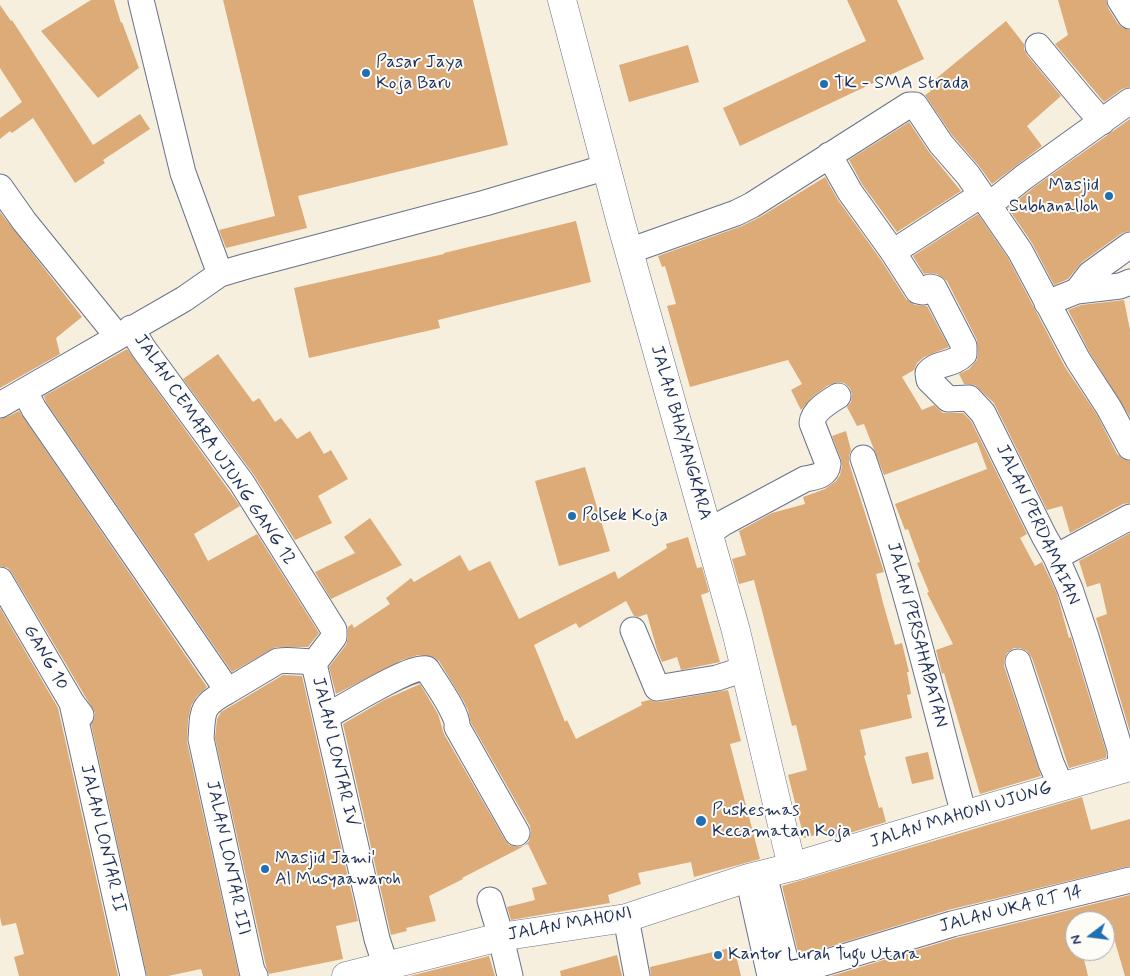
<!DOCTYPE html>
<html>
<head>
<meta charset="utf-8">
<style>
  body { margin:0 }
  #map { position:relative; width:1130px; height:976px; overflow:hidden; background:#f7efde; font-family:Mynerve,sans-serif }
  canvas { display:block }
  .north { position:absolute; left:1065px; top:911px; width:50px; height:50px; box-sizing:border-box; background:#fdfcf7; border:1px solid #a3aaba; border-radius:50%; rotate:255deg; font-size:14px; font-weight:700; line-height:20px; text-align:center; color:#1b2f5e }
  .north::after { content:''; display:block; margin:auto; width:18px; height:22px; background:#1f6fb2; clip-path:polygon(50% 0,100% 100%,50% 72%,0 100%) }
</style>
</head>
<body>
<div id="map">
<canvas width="1130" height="976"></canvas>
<div class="north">N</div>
</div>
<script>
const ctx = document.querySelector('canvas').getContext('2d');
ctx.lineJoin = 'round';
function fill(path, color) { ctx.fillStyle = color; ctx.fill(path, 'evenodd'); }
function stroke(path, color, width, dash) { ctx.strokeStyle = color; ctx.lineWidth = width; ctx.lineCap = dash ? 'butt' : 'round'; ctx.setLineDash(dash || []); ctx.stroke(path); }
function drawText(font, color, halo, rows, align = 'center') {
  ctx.font = font + ' Mynerve,sans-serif'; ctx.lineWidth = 4; ctx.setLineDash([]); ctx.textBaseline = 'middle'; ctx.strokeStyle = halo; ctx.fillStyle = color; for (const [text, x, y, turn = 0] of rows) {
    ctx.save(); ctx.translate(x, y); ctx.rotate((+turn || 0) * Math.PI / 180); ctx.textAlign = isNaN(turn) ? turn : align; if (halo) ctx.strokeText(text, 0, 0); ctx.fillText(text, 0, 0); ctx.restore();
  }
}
fill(new Path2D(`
  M91,0H114L121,23L122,22L139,68L98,98L41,31Z
  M223,0H473L508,145L298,196L307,228L226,248L219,230L275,216Z
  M847,0H897L924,59L740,146L723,108L866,41Z
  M1058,0H1106L1108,8L1118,24L1123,28L1130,30V87L1122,89L1104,102L1055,44L1068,35Z
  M0,5L11,21L12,20L93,145L140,114L150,129L103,160L105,163L75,183L33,118L12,133L10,131L0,139V118L22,102L0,68Z
  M1006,21L1024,44V49L1027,55L1061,96L1027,126L1042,146L992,184L979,166L952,135L925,95L931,91L927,86Z
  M688,45L699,82L629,102L619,65Z
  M1130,119V231L1122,233L1082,262L1068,279L1054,285L1032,243L1008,208L1033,188Z
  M909,122L929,152L961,191L897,232L862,184L849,160Z
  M825,177L838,200L881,260L906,299L915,305L927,306L949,347L924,357L917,363L914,370L902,377L922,410L934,405L943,413H963L971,421L1027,534L1020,538L1035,566L1042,562L1057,594L1069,638L1071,637L1072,641L1106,751V758L1069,768L1032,658L1027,651L1020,648H1014L1007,653L1004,660V666L1041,776L980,794L944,673L942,674L936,650L953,644L927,593L929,592L917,563L920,562L908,529L905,530L895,504L987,469L977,442L884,475L864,424L857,426L847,407L851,402L852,395L850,388L844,383L837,382L827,386L812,397L801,410L791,390L802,384L788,360L690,387L667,306L676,304L665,266L662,267L658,256L742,226L760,217Z
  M0,212L82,317L56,338L60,354L0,388Z
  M978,214L1008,258L1065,367L1097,415L1117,454L1123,459L1130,461V503L1123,504L1070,533L1062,506L1047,510L994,403L975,385L964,384L959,374L969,369L977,360L978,354L977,340L947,281L937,274L928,273L924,274L913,256Z
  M576,221L591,282L438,320L440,328L309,358L294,288L444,254V253Z
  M1124,300L1130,330V417L1090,353L1068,310L1081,305Z
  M127,349L240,506L194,534L208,561L257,534L319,633L308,647H276L232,672L46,402L44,396Z
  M218,354L253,402L259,398L275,422L281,418L297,439L310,431L324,454L331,450L348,479L318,496L332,523L295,540L254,475L183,379Z
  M19,411L207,687L197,696L191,706L188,720L187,742L239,976H203L201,969L168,976H147L91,724L94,720L95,713L12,573L8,568L0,566V419L7,417Z
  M846,431L851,450L849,456V463L884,572L876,574L883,603L895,645L902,643L909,672H907L911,694L907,695L912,718L860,730L866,755L864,756L879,808L882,807L886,822L836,837L834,830L804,838L788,775L807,770L796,725L792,726L754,580L739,584L732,559L746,555L739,531L772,513L805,504L803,497L825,489L836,481L840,475L842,466L841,459L832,436Z
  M585,467L610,551L559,566L535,481Z
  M370,518L402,565L331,599L315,572L355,553L344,537Z
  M1130,533V732L1096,618L1107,614L1100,583L1087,587L1079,561Z
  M688,537L697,568L702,567L709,592L701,595L720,662L681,670L677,657L662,662L657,650L647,614L638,617L634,616L626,601L579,628L576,623L534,645L565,722L567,720L576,739L642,705L641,702L649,700L659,702L728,690L741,741L730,744L760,859L694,877L691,862L638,873L641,884L608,895L610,903L511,920L507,907L535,900L532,888L547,884L528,844L462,878L463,879L429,896L436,921L406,928L407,931L391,935L343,724L384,700L420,684L438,714L444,734L505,840L509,845L516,847L524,846L529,841L531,833L530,826L471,723L468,710L463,700L439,661L434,657L418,655L402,660L336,694L329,667L346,645L348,637V627L352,624L354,628L390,604L386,598L411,578L414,582L460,555L469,571L490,561L519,619L615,571L618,579L667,548L666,544Z
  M0,608L58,708L118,976H19L14,957L24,954L16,923L2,926L0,917Z
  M283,675L302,676L358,921L336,926L343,959L269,974L266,966L215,738L217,719L221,712Z
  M928,752L934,779L912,784L905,757Z
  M1082,797L1091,830L1130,819V866L948,910L799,956L782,886Z
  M1130,895V976H1125L1113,935L1105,937V921H1075V951H1082L1088,976H831L956,938Z
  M734,947L741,976H651L650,967Z
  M617,955L622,976H561L560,971Z
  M489,956L495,976H410Z`), '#dcab77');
const minor = new Path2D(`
  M141,0L183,173L220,274
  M1120,0L1130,16
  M1038,46L1082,99L1102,122
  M829,155L850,192L893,252L918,291L923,292L930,287L934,288L964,346V354C953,366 936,362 928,373L929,380L948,399L969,398L983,413L1044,536L1056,557L1070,589L1086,637L1120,749L1121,769
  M0,187L24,221L118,337
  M989,205L1024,177L1130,101
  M629,251L736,213L752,205L909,105H915L941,144L968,175L1020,251L1078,360L1109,408L1130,447
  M893,252L981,195
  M1077,291L1090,274L1130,245
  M1047,303L1077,291L1120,286L1130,282
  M131,328L143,348L242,483L334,630V637L315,662V668L377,939L389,976
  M25,392L34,409L221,681L226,692C200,706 203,712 201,739L252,971L255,976
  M0,405L184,299L220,274L247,266L485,203L607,167
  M863,458C904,575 932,695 964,815
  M709,533L723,523L805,479C815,477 827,476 828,464L812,423C813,411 828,402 838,396
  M1056,557L1130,517
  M0,580L72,703L81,715
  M633,630L657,688L717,678L745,669
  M1018,662L1051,763L1061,786
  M226,692L278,661C290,659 302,662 315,662
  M72,703L133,976
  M327,716C344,707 412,664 427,669C434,681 460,716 457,727L517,833
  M764,874L788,971L791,973L952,924L1130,880
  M752,895L770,976
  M490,900L499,930L510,976
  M626,918L637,976`);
const tertiary = new Path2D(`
  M562,0L621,223L736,631L792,867
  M346,976L500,937L626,918L748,878L792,867L964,815L1130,767`);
stroke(minor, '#68728b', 27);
stroke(tertiary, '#68728b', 29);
stroke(minor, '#fff', 25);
stroke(tertiary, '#fff', 28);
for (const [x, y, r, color] of [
  [366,73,5,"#1f6fb2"],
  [824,84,5,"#1f6fb2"],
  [1109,196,5,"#1f6fb2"],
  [572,516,5,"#1f6fb2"],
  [701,821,6,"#1f6fb2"],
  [265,869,5,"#1f6fb2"],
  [718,955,5,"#1f6fb2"]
]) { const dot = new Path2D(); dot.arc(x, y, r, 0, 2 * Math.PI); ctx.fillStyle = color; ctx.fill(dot); stroke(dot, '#fdfcf7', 2); }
drawText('18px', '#1b2f5e', '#fdfcf7', [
  ["Pasar Jaya",376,63],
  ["Koja Baru",376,84],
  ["TK - SMA Strada",834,84],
  ["Masjid",1099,186,"right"],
  ["Subhanalloh",1099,207,"right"],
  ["Polsek Koja",582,516],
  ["Puskesmas",712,811],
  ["Kecamatan Koja",712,832],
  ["Masjid Jami'",275,859],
  ["Al Musyaawaroh",275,880],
  ["Kantor Lurah Tugu Utara",728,955]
], 'left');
drawText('18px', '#1b2f5e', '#fdfcf7', [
  ["JALAN BHAYANGKARA",680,433,74],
  ["JALAN CEMARA UJUNG GANG 12",214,450,56],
  ["JALAN PERDAMAIAN",1037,525,65],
  ["JALAN PERSAHABATAN",916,635,75],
  ["GANG 10",45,658,60],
  ["JALAN LONTAR IV",334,752,77],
  ["JALAN MAHONI UJUNG",961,816,-17],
  ["JALAN LONTAR II",102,839,77],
  ["JALAN LONTAR III",227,858,78],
  ["JALAN UKA RT 14",1011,910,-14],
  ["JALAN MAHONI",570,925,-10]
]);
</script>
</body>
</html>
